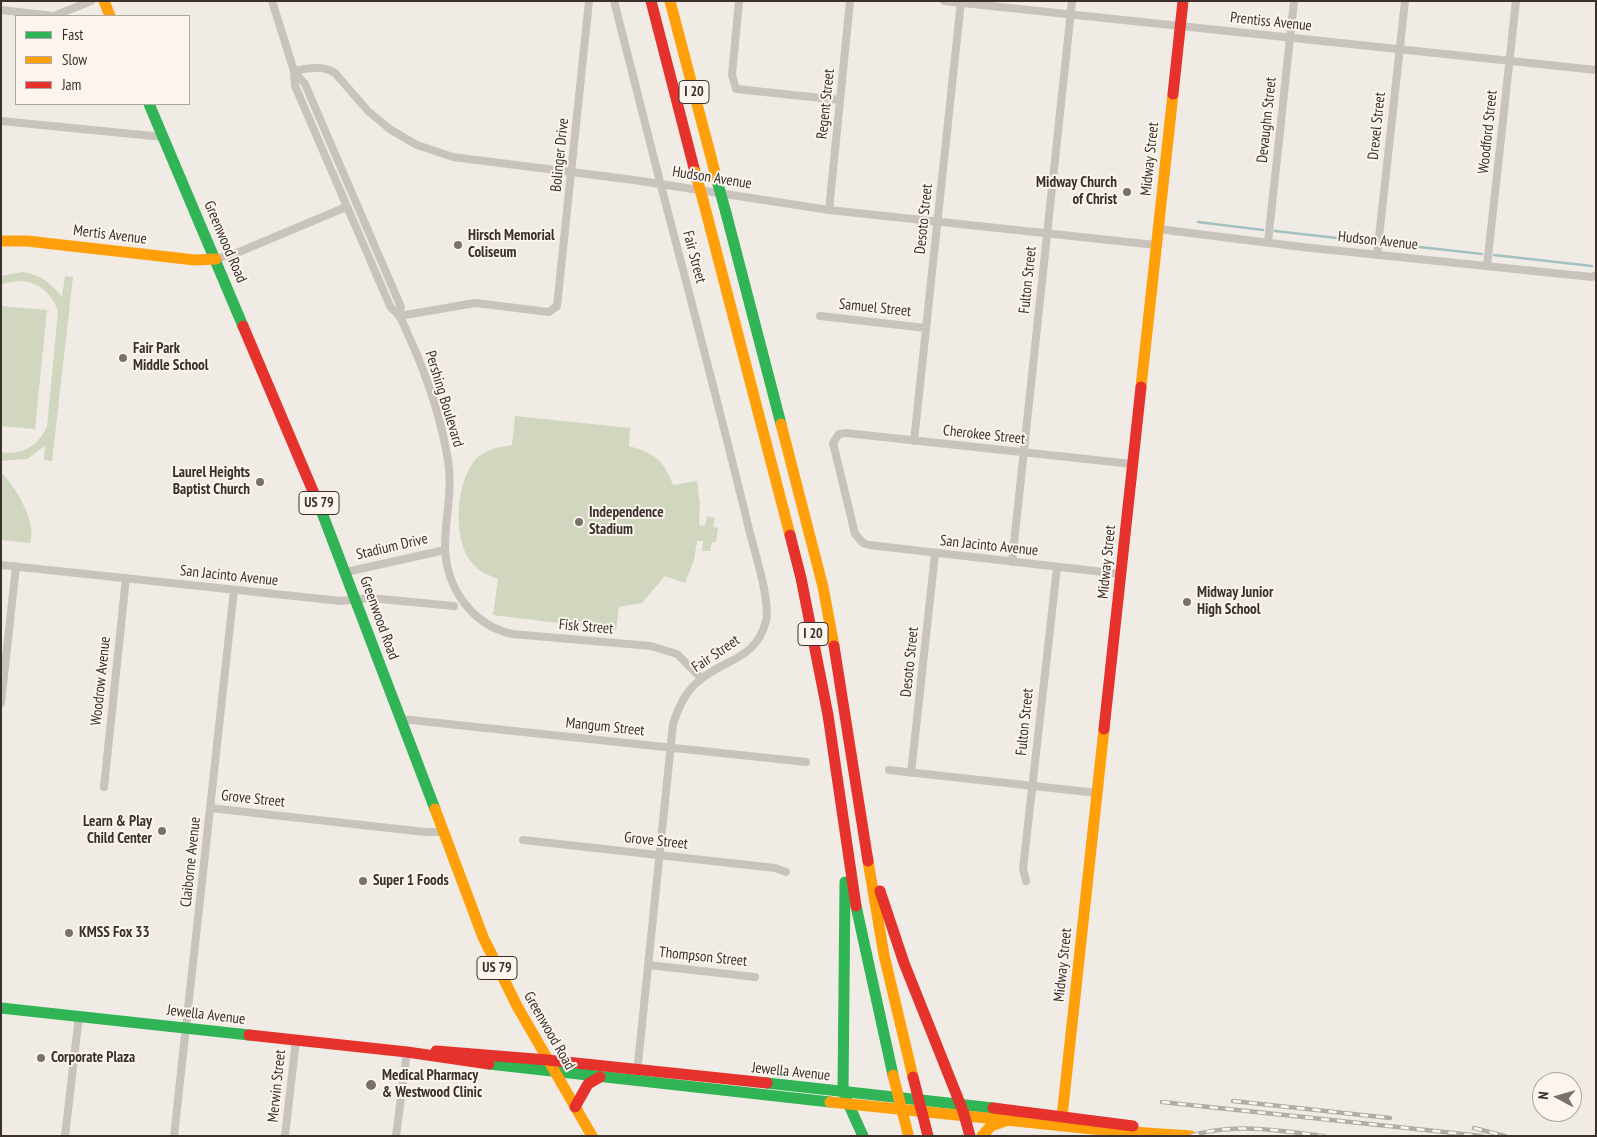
<!DOCTYPE html>
<html>
<head>
<meta charset="utf-8">
<style>
  body { margin:0 }
  #map { position:relative; width:1597px; height:1137px; overflow:hidden; background:#f0ebe5; font-family:"PT Sans Narrow",sans-serif }
  canvas { display:block }
  .frame { position:absolute; inset:0; border:2px solid #3b302b; pointer-events:none }
  .legend { position:absolute; left:15px; top:15px; width:175px; height:90px; box-sizing:border-box; background:#fbf5ee; border:1px solid #aea6a0; margin:0; padding:6px 9px; list-style:none; font-size:15px; color:#3b302b }
  .legend li { display:flex; align-items:center; gap:10px; height:25px }
  .legend b { width:25px; border:1px solid #aea6a0 }
  .north { position:absolute; left:1532px; top:1072px; width:50px; height:50px; box-sizing:border-box; background:#fbf5ee; border:1px solid #aea6a0; border-radius:50%; rotate:276deg; font-size:14px; font-weight:700; line-height:20px; text-align:center; color:#3b302b }
  .north::after { content:''; display:block; margin:auto; width:18px; height:22px; background:#7a716c; clip-path:polygon(50% 0,100% 100%,50% 72%,0 100%) }
</style>
</head>
<body>
<div id="map">
<canvas width="1597" height="1137"></canvas>
<div class="frame"></div>
<ul class="legend">
<li><b style="height:6px;background:#30b455"></b>Fast</li>
<li><b style="height:6px;background:#ff9f0a"></b>Slow</li>
<li><b style="height:6px;background:#e5322d"></b>Jam</li>
</ul>
<div class="north">N</div>
</div>
<script>
const ctx = document.querySelector('canvas').getContext('2d');
ctx.lineJoin = 'round';
function fill(path, color) { ctx.fillStyle = color; ctx.fill(path, 'evenodd'); }
function stroke(path, color, width, dash) { ctx.strokeStyle = color; ctx.lineWidth = width; ctx.lineCap = dash ? 'butt' : 'round'; ctx.setLineDash(dash || []); ctx.stroke(path); }
function drawText(font, color, halo, rows, align = 'center') {
  ctx.font = font + ' "PT Sans Narrow",sans-serif'; ctx.lineWidth = 4; ctx.setLineDash([]); ctx.textBaseline = 'middle'; ctx.strokeStyle = halo; ctx.fillStyle = color; for (const [text, x, y, turn = 0] of rows) {
    ctx.save(); ctx.translate(x, y); ctx.rotate((+turn || 0) * Math.PI / 180); ctx.textAlign = isNaN(turn) ? turn : align; if (halo) ctx.strokeText(text, 0, 0); ctx.fillText(text, 0, 0); ctx.restore();
  }
}
fill(new Path2D(`
  M22,272C41,275 50,282 62,297L65,276L73,277L52,461L44,460L45,446L27,459L1,461V452C23,456 38,445 47,427L58,311C49,286 27,275 1,285V276Z
  M1,306L47,310L35,429L1,426Z
  M515,416L630,428L629,446C655,454 663,459 673,485L697,481L700,504L699,525L705,526L707,516L715,518L713,527L718,528L716,542H712L710,551H702L703,541H697L694,560L685,583L665,576L642,603L619,607L616,630L493,615L498,579C488,575 479,572 472,563C452,540 455,480 477,458C487,449 499,447 512,445Z
  M1,472C15,486 38,524 30,543L1,540Z`), '#d1d6bf');
stroke(new Path2D(`
  M1198,222L1263,230
  M1275,231L1372,242
  M1384,243L1482,254
  M1494,255L1592,266`), '#a1c2c1', 2.5);
stroke(new Path2D(`
  M272,1L294,71L295,86L390,306C393,310 397,313 400,317C404,324 407,333 411,341C428,379 441,419 448,460C453,490 445,518 445,547C446,588 472,625 512,634L651,646L677,654L701,678
  M614,1L657,170
  M739,1L732,75L736,89L840,100
  M944,1L1596,70
  M1,10L54,16L91,1
  M294,71C310,68 321,65 335,73L368,111L391,130L417,145L453,157L634,180L829,210L1156,245
  M294,71L305,84L401,307L399,316
  M1,121L163,137
  M829,210L850,1
  M1158,229L1302,247L1592,277L1596,275
  M1268,242L1294,1
  M1377,255L1405,1
  M216,259L239,252L346,207
  M1487,266L1516,1
  M399,316L475,303L549,312L557,306L589,1
  M820,316L926,328
  M914,441L961,1
  M1012,562L1072,1
  M1,565L341,601L370,598L454,606
  M346,572L445,550
  M1121,574L869,545L863,543L855,534L833,443L839,434L846,433L1132,464
  M1,703L16,566
  M401,719L806,762
  M889,770L1097,793
  M911,773L935,554
  M104,787L126,578
  M210,808L425,832H442
  M523,840L775,868L786,872
  M1026,881L1023,869L1057,567
  M648,965L755,977
  M637,1073L673,724C679,706 685,692 700,680C724,659 756,660 766,621C771,599 752,545 747,521C721,414 693,308 665,201
  M65,1136L79,1016
  M174,1136L234,590
  M285,1136L296,1040
  M396,1136L407,1052`), '#c9c3be', 8);
stroke(new Path2D(`
  M149,104L243,326
  M726,213L781,424
  M321,510L435,809
  M845,882L843,1092L863,1136
  M856,906L893,1075
  M1,1008L249,1035
  M489,1064L830,1102
  M767,1083L993,1108`), '#30b455', 11);
stroke(new Path2D(`
  M104,1L110,16
  M670,1L718,184
  M703,200L790,535
  M1,241H27L195,260L216,259
  M1141,387L1173,94
  M781,424L823,587L834,646
  M435,809L483,937L517,1006L592,1136
  M868,861L884,955L913,1077
  M830,1102L1103,1130L1191,1136
  M1061,1126L1104,729
  M982,1136L991,1126L1005,1121`), '#ff9f0a', 11);
stroke(new Path2D(`
  M651,1L695,172
  M1173,94L1183,1
  M243,326L321,510
  M790,535L801,578L828,715L856,906
  M834,646L868,861
  M1104,729L1141,387
  M880,891L904,963L963,1111L970,1136
  M249,1035L407,1052L489,1064
  M436,1051L547,1060L767,1083
  M575,1107L588,1084L600,1077
  M993,1108L1133,1126`), '#e5322d', 11);
const rail = new Path2D(`
  M1233,1101L1390,1118
  M1162,1102L1482,1136
  M1474,1128L1505,1136
  M1191,1136C1234,1122 1280,1131 1324,1136`);
stroke(rail, '#b1aca8', 4.5);
stroke(rail, '#fbf5ee', 2.5, [8]);
stroke(new Path2D(`
  M657,170L665,201`), '#c9c3be', 8);
stroke(new Path2D(`
  M718,184L726,213`), '#30b455', 11);
stroke(new Path2D(`
  M695,172L703,200
  M893,1075L908,1134`), '#ff9f0a', 11);
stroke(new Path2D(`
  M913,1077L928,1136`), '#e5322d', 11);
for (const [x, y, r, color] of [
  [1127,192,5,"#7a716c"],
  [458,245,5,"#7a716c"],
  [123,358,5,"#7a716c"],
  [260,482,5,"#7a716c"],
  [579,522,5,"#7a716c"],
  [1187,602,5,"#7a716c"],
  [162,831,5,"#7a716c"],
  [363,881,5,"#7a716c"],
  [69,933,5,"#7a716c"],
  [41,1058,5,"#7a716c"],
  [371,1085,6,"#7a716c"]
]) { const dot = new Path2D(); dot.arc(x, y, r, 0, 2 * Math.PI); ctx.fillStyle = color; ctx.fill(dot); stroke(dot, '#fbf5ee', 2); }
for (const [x, y, w] of [
  [694,92,30],
  [319,503,40],
  [813,634,30],
  [497,968,40]
]) { const box = new Path2D(); box.roundRect(x - w / 2, y - 11.5, w, 23, 4); ctx.fillStyle = '#fbf5ee'; ctx.fill(box); stroke(box, '#3b302b', 1); }
drawText('bold 14px', '#3b302b', null, [
  ["I 20",694,92],
  ["US 79",319,503],
  ["I 20",813,634],
  ["US 79",497,968]
]);
drawText('15px', '#3b302b', '#fbf5ee', [
  ["Prentiss Avenue",1271,22,6],
  ["Regent Street",826,104,-84],
  ["Devaughn Street",1267,120,-84],
  ["Drexel Street",1377,126,-84],
  ["Woodford Street",1488,132,-84],
  ["Bolinger Drive",560,155,-84],
  ["Midway Street",1150,159,-84],
  ["Hudson Avenue",712,178,9],
  ["Desoto Street",924,219,-84],
  ["Mertis Avenue",110,235,7],
  ["Hudson Avenue",1378,241,6],
  ["Greenwood Road",225,242,67],
  ["Fair Street",694,257,75],
  ["Fulton Street",1028,280,-84],
  ["Samuel Street",875,308,6],
  ["Pershing Boulevard",444,399,73],
  ["Cherokee Street",984,435,6],
  ["San Jacinto Avenue",989,546,6],
  ["Stadium Drive",392,547,-13],
  ["Midway Street",1107,562,-84],
  ["San Jacinto Avenue",229,576,6],
  ["Greenwood Road",379,618,70],
  ["Fisk Street",586,627,5],
  ["Fair Street",716,654,-34],
  ["Desoto Street",910,662,-84],
  ["Woodrow Avenue",101,681,-84],
  ["Fulton Street",1025,722,-84],
  ["Mangum Street",605,727,6],
  ["Grove Street",253,799,6],
  ["Grove Street",656,841,6],
  ["Claiborne Avenue",191,862,-84],
  ["Thompson Street",703,957,6],
  ["Midway Street",1063,965,-84],
  ["Jewella Avenue",206,1015,7],
  ["Greenwood Road",549,1031,60],
  ["Jewella Avenue",791,1072,6],
  ["Merwin Street",277,1086,-84]
]);
drawText('bold 15px', '#3b302b', '#fbf5ee', [
  ["Midway Church",1117,183,"right"],
  ["of Christ",1117,200,"right"],
  ["Hirsch Memorial",468,236],
  ["Coliseum",468,253],
  ["Fair Park",133,349],
  ["Middle School",133,366],
  ["Laurel Heights",250,473,"right"],
  ["Baptist Church",250,490,"right"],
  ["Independence",589,513],
  ["Stadium",589,530],
  ["Midway Junior",1197,593],
  ["High School",1197,610],
  ["Learn & Play",152,822,"right"],
  ["Child Center",152,839,"right"],
  ["Super 1 Foods",373,881],
  ["KMSS Fox 33",79,933],
  ["Corporate Plaza",51,1058],
  ["Medical Pharmacy",382,1076],
  ["& Westwood Clinic",382,1093]
], 'left');
</script>
</body>
</html>
